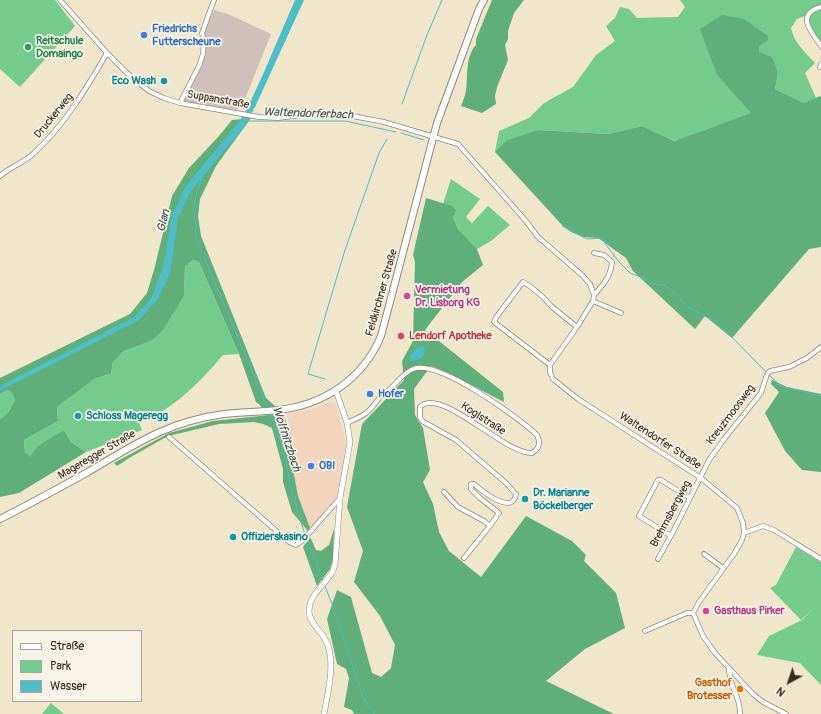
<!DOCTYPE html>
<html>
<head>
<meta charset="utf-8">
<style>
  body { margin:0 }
  #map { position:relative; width:821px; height:714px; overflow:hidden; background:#efe6cb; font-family:Pangolin,sans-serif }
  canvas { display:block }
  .legend { position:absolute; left:12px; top:630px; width:130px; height:72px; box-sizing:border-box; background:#f7f3e8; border:1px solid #aca397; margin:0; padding:5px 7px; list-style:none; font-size:12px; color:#3b2a1e }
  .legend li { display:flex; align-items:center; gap:8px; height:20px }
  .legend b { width:20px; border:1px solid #aca397 }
  .north { position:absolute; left:769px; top:662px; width:40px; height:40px; -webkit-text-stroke:3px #f7f3e8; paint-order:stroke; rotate:220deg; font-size:11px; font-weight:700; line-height:16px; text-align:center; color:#3b2a1e }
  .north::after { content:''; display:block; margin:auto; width:14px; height:18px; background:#3b2a1e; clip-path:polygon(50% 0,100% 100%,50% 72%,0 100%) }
</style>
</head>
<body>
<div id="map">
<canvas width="821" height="714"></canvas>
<ul class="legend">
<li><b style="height:5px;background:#fff"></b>Straße</li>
<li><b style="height:11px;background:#75ca8e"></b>Park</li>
<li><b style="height:11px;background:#4fbdc7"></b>Wasser</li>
</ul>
<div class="north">N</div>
</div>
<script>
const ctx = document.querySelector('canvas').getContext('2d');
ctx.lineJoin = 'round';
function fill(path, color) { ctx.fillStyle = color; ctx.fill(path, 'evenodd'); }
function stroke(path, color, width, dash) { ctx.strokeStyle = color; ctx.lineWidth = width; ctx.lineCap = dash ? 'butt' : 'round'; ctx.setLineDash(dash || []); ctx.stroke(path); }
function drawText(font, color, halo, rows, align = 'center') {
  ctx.font = font + ' Pangolin,sans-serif'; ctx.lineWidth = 3.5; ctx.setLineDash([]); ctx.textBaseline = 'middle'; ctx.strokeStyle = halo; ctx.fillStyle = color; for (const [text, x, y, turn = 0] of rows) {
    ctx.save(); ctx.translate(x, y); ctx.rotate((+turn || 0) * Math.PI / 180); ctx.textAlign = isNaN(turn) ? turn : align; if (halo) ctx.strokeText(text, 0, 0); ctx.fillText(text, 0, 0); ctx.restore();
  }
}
fill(new Path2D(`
  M331,401L336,404L345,438L346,451L336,499L310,528L298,496L288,442L280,421L284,415L315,408Z`), '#f3d4bf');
fill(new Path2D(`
  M214,10L228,14L271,34L247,94L238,109L235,110L182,102L200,67L204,32Z`), '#cfc0bb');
fill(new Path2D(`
  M0,0H55L75,26L20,87L0,69Z
  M680,0H821V41L811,30L805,16L797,19L791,28C794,43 805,52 815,63L805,73L816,98L804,103L775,89L778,73L759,52V46L768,41V36L717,75L752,113L674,141L642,126L608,134L538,130L495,152L499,131L529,118L544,103L573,87L596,55L615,41L606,26L615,18L620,7L629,9L637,18L678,17L685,7Z
  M451,179L480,199L466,217L472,223L488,206L510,225L491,241L477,249L458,229L453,217L443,204Z
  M193,260L199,262L239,354L223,355C199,383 174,409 139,423L142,430L86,452L71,442L64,430L30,458L25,452L24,440L58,421L57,407L96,378L111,374L113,362L124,351L151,341L184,296L185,265Z
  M7,390L13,392L15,400L8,413L0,419V394Z
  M796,547L821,562V685L800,663L757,655L769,636L802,620L814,608L801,620L770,588L776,585Z
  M51,703L64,714H42Z`), '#75ca8e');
fill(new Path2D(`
  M492,0H524L514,13L508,31V39L505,45L508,60L497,87L495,96L496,104L482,113L461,106C463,101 465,96 466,91C468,76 465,57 476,45V39Z
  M722,15L744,19L768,36V41L759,46V52L772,57L778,73L775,89L804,103L820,96L821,97V247L809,249L732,338L705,316L695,329L633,271L626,258L598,238L583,237L571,232L562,225L495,152L508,140L538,130L608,134L642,126L674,141L751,113L717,75L700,29Z
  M251,118L216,166L200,199L198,216L201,236L266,398L276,407L262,408L260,405L256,402L239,354L199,262L193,260L185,266L184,296L162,331L151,341L124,351L113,362L111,374L96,378L57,407L58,421L24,440L25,452L30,457L38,446L64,430L71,442L86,452L19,493L0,497V419L8,413L15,400L12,392L7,390L0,394V378L130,314L147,293L154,270L172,196L189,168L219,136L232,120Z
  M426,198L452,206L456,210L453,217L458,229L477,249L483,265L462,282L425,330L503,392L504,402L454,376L431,366L414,389L415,415L423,428L430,470L423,482L433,504L439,532L449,551L481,577L526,516L572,541L586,555L584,561L616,593L625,628L585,649L546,681L614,714H354L352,710L344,707L349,678L346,669L337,664L327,619L337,590L351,597L372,673L381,677L391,668L395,645L380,616L354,582L363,551L347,507L362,424L404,380L402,361L413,341L415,262L413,255Z
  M772,380L787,387L821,394V472L802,470L785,451L765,413L779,392L771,384Z
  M279,414L288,442L298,496L310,528L308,531L292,512L283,482V469L272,428L263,424L254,422L219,424L168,436L129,458L117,466L114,463L169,433L213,421Z
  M334,529L333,559L330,569L317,586L303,547L310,537L316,550L321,551L329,545Z`), '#60ae79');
fill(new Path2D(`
  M295,0H304L255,107L243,128L191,191L178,218L170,274L157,300L139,320L0,391V386L134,317L151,299L163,267L172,216L185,187L238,123L248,107L264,72Z
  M424,346L425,355L418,360L410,361L409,358L416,348Z`), '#4fbdc7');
stroke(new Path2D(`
  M402,104L427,35L442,0
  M246,121H345L396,132
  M401,133L424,140
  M202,178L197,191L194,206L196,238L268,409
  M562,226L587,239L601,238L619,262L630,273L641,277L651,283L664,285L673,291L678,297L687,306L719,324L766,372
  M769,375L781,386L821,396
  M325,379L308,374L344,253L379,153L387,139
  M270,413L283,447L291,488L305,535
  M307,538L323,581
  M325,586L332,604L364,699L374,714`), '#4fbdc7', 1);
const minor = new Path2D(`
  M60,0L107,53L127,73L149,91L164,98L180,103L259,117L278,118L302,115L342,114L384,122L458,144L526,221L538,237L582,275L590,284L594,295L593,301L577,327L550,365V372L553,379L578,399L701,478L737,508L743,523L744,533L742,540L734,554L699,602L693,613L703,636L715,653L753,694L763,702L786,714
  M821,7C795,14 811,32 821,46
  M820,67L821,64
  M180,103L199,66L203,54L204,42L202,33L214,0
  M0,176C10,167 23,163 33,154C64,126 86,89 107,53
  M594,253L604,255L612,262C611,276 603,285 594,295
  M593,301L621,313
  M550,365L494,322L497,316L523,282L531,287L544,298L551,306L577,327
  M347,423C353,420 361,417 366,413C372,409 376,402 380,397C383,394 387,392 390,389C397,383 403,373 413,369C438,359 518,417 537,435C541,443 539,449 532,453C504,454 441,386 420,407V417L422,421L456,440L506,483L516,494C513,516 482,491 474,484H471V489L480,498L499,513L490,526L464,558
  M169,437L289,542L296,545L303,540L340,498
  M444,492L458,507L484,521L490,526
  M744,533L763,526L774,530L821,559
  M671,536L639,516L658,480H661L690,498
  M704,554L723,568
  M658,559L674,530L709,460L725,438L761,393L767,374L770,371L789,367L807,358L821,347
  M645,631L687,613H693
  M729,668C728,684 741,697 740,714`);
const tertiary = new Path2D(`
  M324,714C328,693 336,660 326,641C321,630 310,624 309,612C308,592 332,582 335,564L340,498L350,442L347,423L336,391`);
const primary = new Path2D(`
  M0,519C30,504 59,488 88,472C112,458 135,443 160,432C180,423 202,417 224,414C242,412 260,412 278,410C324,405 363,379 381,336L437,123L479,9L484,0`);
stroke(minor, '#958874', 5.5);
stroke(tertiary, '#958874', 6);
stroke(primary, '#958874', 8);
stroke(minor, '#fff', 4);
stroke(tertiary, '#fff', 5);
stroke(primary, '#fff', 6);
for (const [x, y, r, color] of [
  [144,35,4,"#3f7fe0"],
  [28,47,4,"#2e9e5b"],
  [164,81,4,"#0f9aa8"],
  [407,296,4,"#d1479c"],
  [401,336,4,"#e0444e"],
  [370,394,4,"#3f7fe0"],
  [78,416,4,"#0f9aa8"],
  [311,466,4,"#3f7fe0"],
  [525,499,4,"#0f9aa8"],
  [233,537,4,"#0f9aa8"],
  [706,611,4,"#d1479c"],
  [740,689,4,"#e8710a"]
]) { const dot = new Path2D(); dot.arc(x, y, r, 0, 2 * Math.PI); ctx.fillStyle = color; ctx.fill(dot); stroke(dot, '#f7f3e8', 1.5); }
drawText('bold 11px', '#366cbe', '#f7f3e8', [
  ["Friedrichs",152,29],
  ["Futterscheune",152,42],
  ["Hofer",378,394],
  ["OBI",319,466]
], 'left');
drawText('bold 11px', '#27864d', '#f7f3e8', [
  ["Reitschule",36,41],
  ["Domaingo",36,54]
], 'left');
drawText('bold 11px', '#0d838f', '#f7f3e8', [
  ["Eco Wash",156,81,"right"],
  ["Schloss Mageregg",86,416],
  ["Dr. Marianne",533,493],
  ["Böckelberger",533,506],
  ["Offizierskasino",241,537]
], 'left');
drawText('11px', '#3b2a1e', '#f7f3e8', [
  ["Suppanstraße",218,100,10],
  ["Druckerweg",54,116,-51],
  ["Feldkirchner Straße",382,293,-74],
  ["Kreuzmoosweg",731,415,-53],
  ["Koglstraße",483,419,33],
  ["Waltendorfer Straße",660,441,33],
  ["Mageregger Straße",97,455,-30],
  ["Brehmsbergweg",671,514,-62]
]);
drawText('bold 11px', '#b23c85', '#f7f3e8', [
  ["Vermietung",415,290],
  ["Dr. Lisborg KG",415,303],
  ["Gasthaus Pirker",714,611]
], 'left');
drawText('bold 11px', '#be3a42', '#f7f3e8', [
  ["Lendorf Apotheke",409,336]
], 'left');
drawText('bold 11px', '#c56008', '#f7f3e8', [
  ["Gasthof",732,683],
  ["Brotesser",732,696]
], 'right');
drawText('italic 12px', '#415651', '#f7f3e8', [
  ["Waltendorferbach",308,114,2],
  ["Glan",164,221,-76],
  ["Wölfnitzbach",286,439,72]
]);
</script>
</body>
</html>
